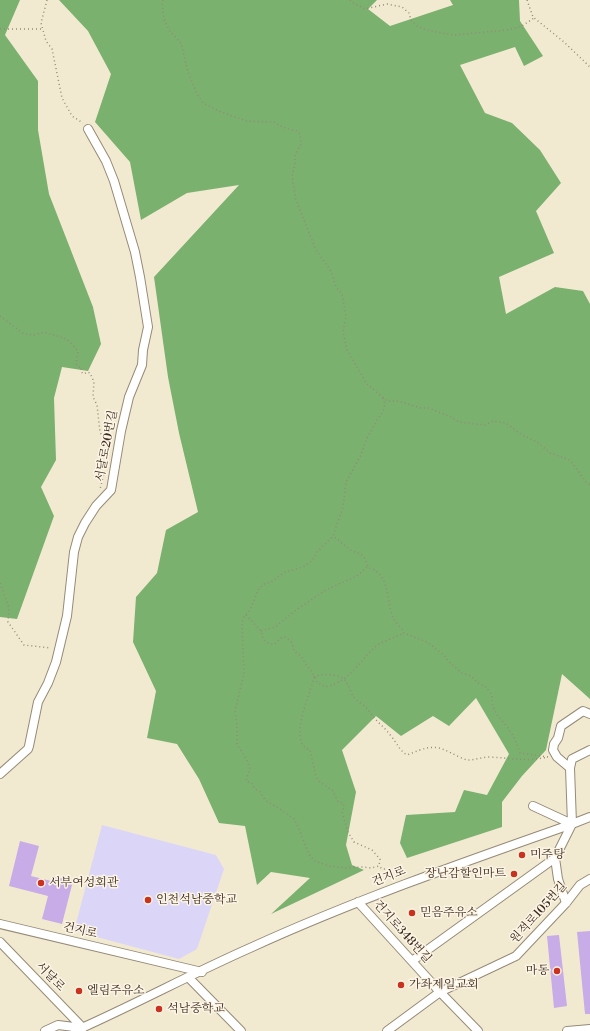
<!DOCTYPE html>
<html>
<head>
<meta charset="utf-8">
<style>
  body { margin:0 }
  canvas { display:block; background:#f2ead0 }
</style>
</head>
<body>
<canvas width="590" height="1031"></canvas>
<script>
const ctx = document.querySelector('canvas').getContext('2d');
ctx.lineJoin = 'round';
function fill(path, color) { ctx.fillStyle = color; ctx.fill(path, 'evenodd'); }
function stroke(path, color, width, dash) { ctx.strokeStyle = color; ctx.lineWidth = width; ctx.lineCap = dash ? 'butt' : 'round'; ctx.setLineDash(dash || []); ctx.stroke(path); }
function drawText(font, color, halo, rows, align = 'center') {
  ctx.font = font + ' "Libre Bodoni","Noto Serif KR",serif'; ctx.lineWidth = 3; ctx.setLineDash([]); ctx.textBaseline = 'middle'; ctx.strokeStyle = halo; ctx.fillStyle = color; for (const [text, x, y, turn = 0] of rows) {
    ctx.save(); ctx.translate(x, y); ctx.rotate((+turn || 0) * Math.PI / 180); ctx.textAlign = isNaN(turn) ? turn : align; if (halo) ctx.strokeText(text, 0, 0); ctx.fillText(text, 0, 0); ctx.restore();
  }
}
fill(new Path2D(`
  M102,825L216,855L224,869L197,949L179,959L74,931Z`), '#dbd6f7');
fill(new Path2D(`
  M0,0H20L5,35L38,81V130L49,194L93,307L101,344L88,371L62,367L54,398L56,460L41,487L54,516L17,619L0,617Z
  M59,0H377L368,9L390,26L453,5L450,0H519L520,21L543,56L524,66L515,47L460,65L485,113L512,123L540,150L561,183L536,211L554,253L499,277L506,314L555,287L583,291L590,304V699L562,674L546,750L522,776L502,802V827L407,858L400,843L406,815L455,812L464,790L487,795L509,754L476,698L449,726L433,716L401,736L376,716L342,750L356,792L346,845L352,865L364,870L271,914L310,878L271,872L257,885L245,826L219,823L199,779L177,744L147,738L156,691L133,642L136,597L157,573L166,530L198,512L179,433L168,377L154,277L239,185L187,193L141,220L130,162L95,122L111,74L88,31Z`), '#7ab16e');
fill(new Path2D(`
  M20,841L39,846L31,876L51,881L52,876L73,881L62,924L42,919L48,896L9,886Z
  M590,931V1014H585L577,932Z
  M559,935L567,1006L554,1008L547,936Z`), '#c7ace7');
const minor = new Path2D(`
  M570,768L572,759L590,750
  M0,774L28,749L29,746L38,702L48,683L56,662L67,616L74,552L78,537L85,523L96,506L111,490L121,431L129,397L142,365L143,350L148,327L140,277L135,252L114,181L106,161L88,129
  M533,806L572,824
  M572,824L570,768L557,757L553,750L554,744L558,738L561,726L583,711L590,714
  M555,858L558,879L566,903
  M358,902L440,992L478,1031
  M0,924L202,972
  M0,942L83,1028
  M412,961L555,858L572,824
  M189,978L241,1031
  M45,1031L58,1025L82,1028
  M75,1031C134,1005 191,974 250,948C355,900 464,862 572,824L590,817
  M387,1031L440,992L516,956L566,903L580,885L590,879
  M567,1031L590,1029`);
stroke(minor, '#968a77', 10);
stroke(new Path2D(`
  M47,0L41,23L46,41L52,49L62,98L72,116L83,123
  M163,0L162,2L164,19L169,30L181,43L188,72L196,92L203,103L219,111L246,121L274,122L282,127L297,131L300,134L301,144L295,155V164L292,177L296,200L316,250L331,271L336,287L342,294L346,316L343,332L347,350L367,384L387,401H398L421,408H429L451,417L459,422L485,425L493,421L506,423L522,435L537,442L550,453L570,460L587,483L590,485
  M350,0L355,4L365,9L387,4L402,7L409,13L411,20L417,26L426,30L454,35L507,30L522,26L534,18
  M527,0L533,17L564,42L590,67
  M0,29H43
  M0,316L24,334L34,335L44,332L67,339L78,351L76,364L79,367H81V372L84,374L87,372L90,373L94,382L93,397L97,405L100,432L108,449L106,466L100,489
  M383,398L385,404L383,412L377,420L367,438L361,455L346,482L343,507L333,536L317,552L312,561L303,567L285,572L279,576L273,581L264,584L259,588L250,610L243,618L242,625L244,673L235,711L237,726V744L247,760L250,768L246,781L253,784L255,789L260,792L266,801L277,807L294,819L299,829L308,852L314,861L330,866L346,868L363,867L371,868L379,866L382,869H386
  M0,583L9,608L8,622L24,645L51,648
  M246,615L261,631L263,639L270,644H275L281,638L285,637L288,639L292,643L294,651L301,656L305,663L312,672L317,682L325,687C350,682 358,662 375,647C383,640 395,638 404,633
  M261,631L275,627L299,608L324,591L341,583L357,576L367,567
  M314,677C322,673 337,674 344,679C349,684 350,691 353,696C357,702 365,705 369,711C375,721 384,726 391,736C397,743 399,750 407,755C425,748 433,743 451,753C456,755 462,759 468,760C475,760 482,757 490,757C511,758 526,762 548,757L520,753C517,744 514,736 508,728C499,716 491,712 492,695L485,686L478,683L471,676L462,673L448,661L444,655L427,642L404,633C401,626 394,622 392,615C387,600 389,581 376,571C374,569 371,569 368,567L364,557L361,554L352,551L333,536
  M314,677C310,695 296,723 301,741C302,746 306,748 310,750L316,777L320,782L333,791L338,802L343,803L344,807L342,812L348,832L354,842L372,850L380,859L379,866`), '#968a77', 1.5, [1, 3]);
stroke(minor, '#fff', 8);
for (const [x, y, r, color] of [
  [522,855,4,"#c8321e"],
  [514,874,4,"#c8321e"],
  [41,883,4,"#c8321e"],
  [148,900,4,"#c8321e"],
  [412,913,4,"#c8321e"],
  [557,971,4,"#c8321e"],
  [401,985,4,"#c8321e"],
  [79,991,4,"#c8321e"],
  [159,1009,4,"#c8321e"]
]) { const dot = new Path2D(); dot.arc(x, y, r, 0, 2 * Math.PI); ctx.fillStyle = color; ctx.fill(dot); stroke(dot, '#fcf5e5', 1.5); }
drawText('12px', '#3b2a1e', '#fcf5e5', [
  ["서달로20번길",107,446,-79],
  ["건지로",389,877,-21],
  ["원적로105번길",539,913,-48],
  ["건지로",80,931,13],
  ["건지로348번길",402,932,48],
  ["서달로",50,977,46]
]);
drawText('12px', '#3b2a1e', '#fcf5e5', [
  ["미주탕",530,855],
  ["장난감할인마트",506,874,"right"],
  ["서부여성회관",49,883],
  ["인천석남중학교",156,900],
  ["믿음주유소",420,913],
  ["마동",549,971,"right"],
  ["가좌제일교회",409,985],
  ["엘림주유소",87,991],
  ["석남중학교",167,1009]
], 'left');
</script>
</body>
</html>
